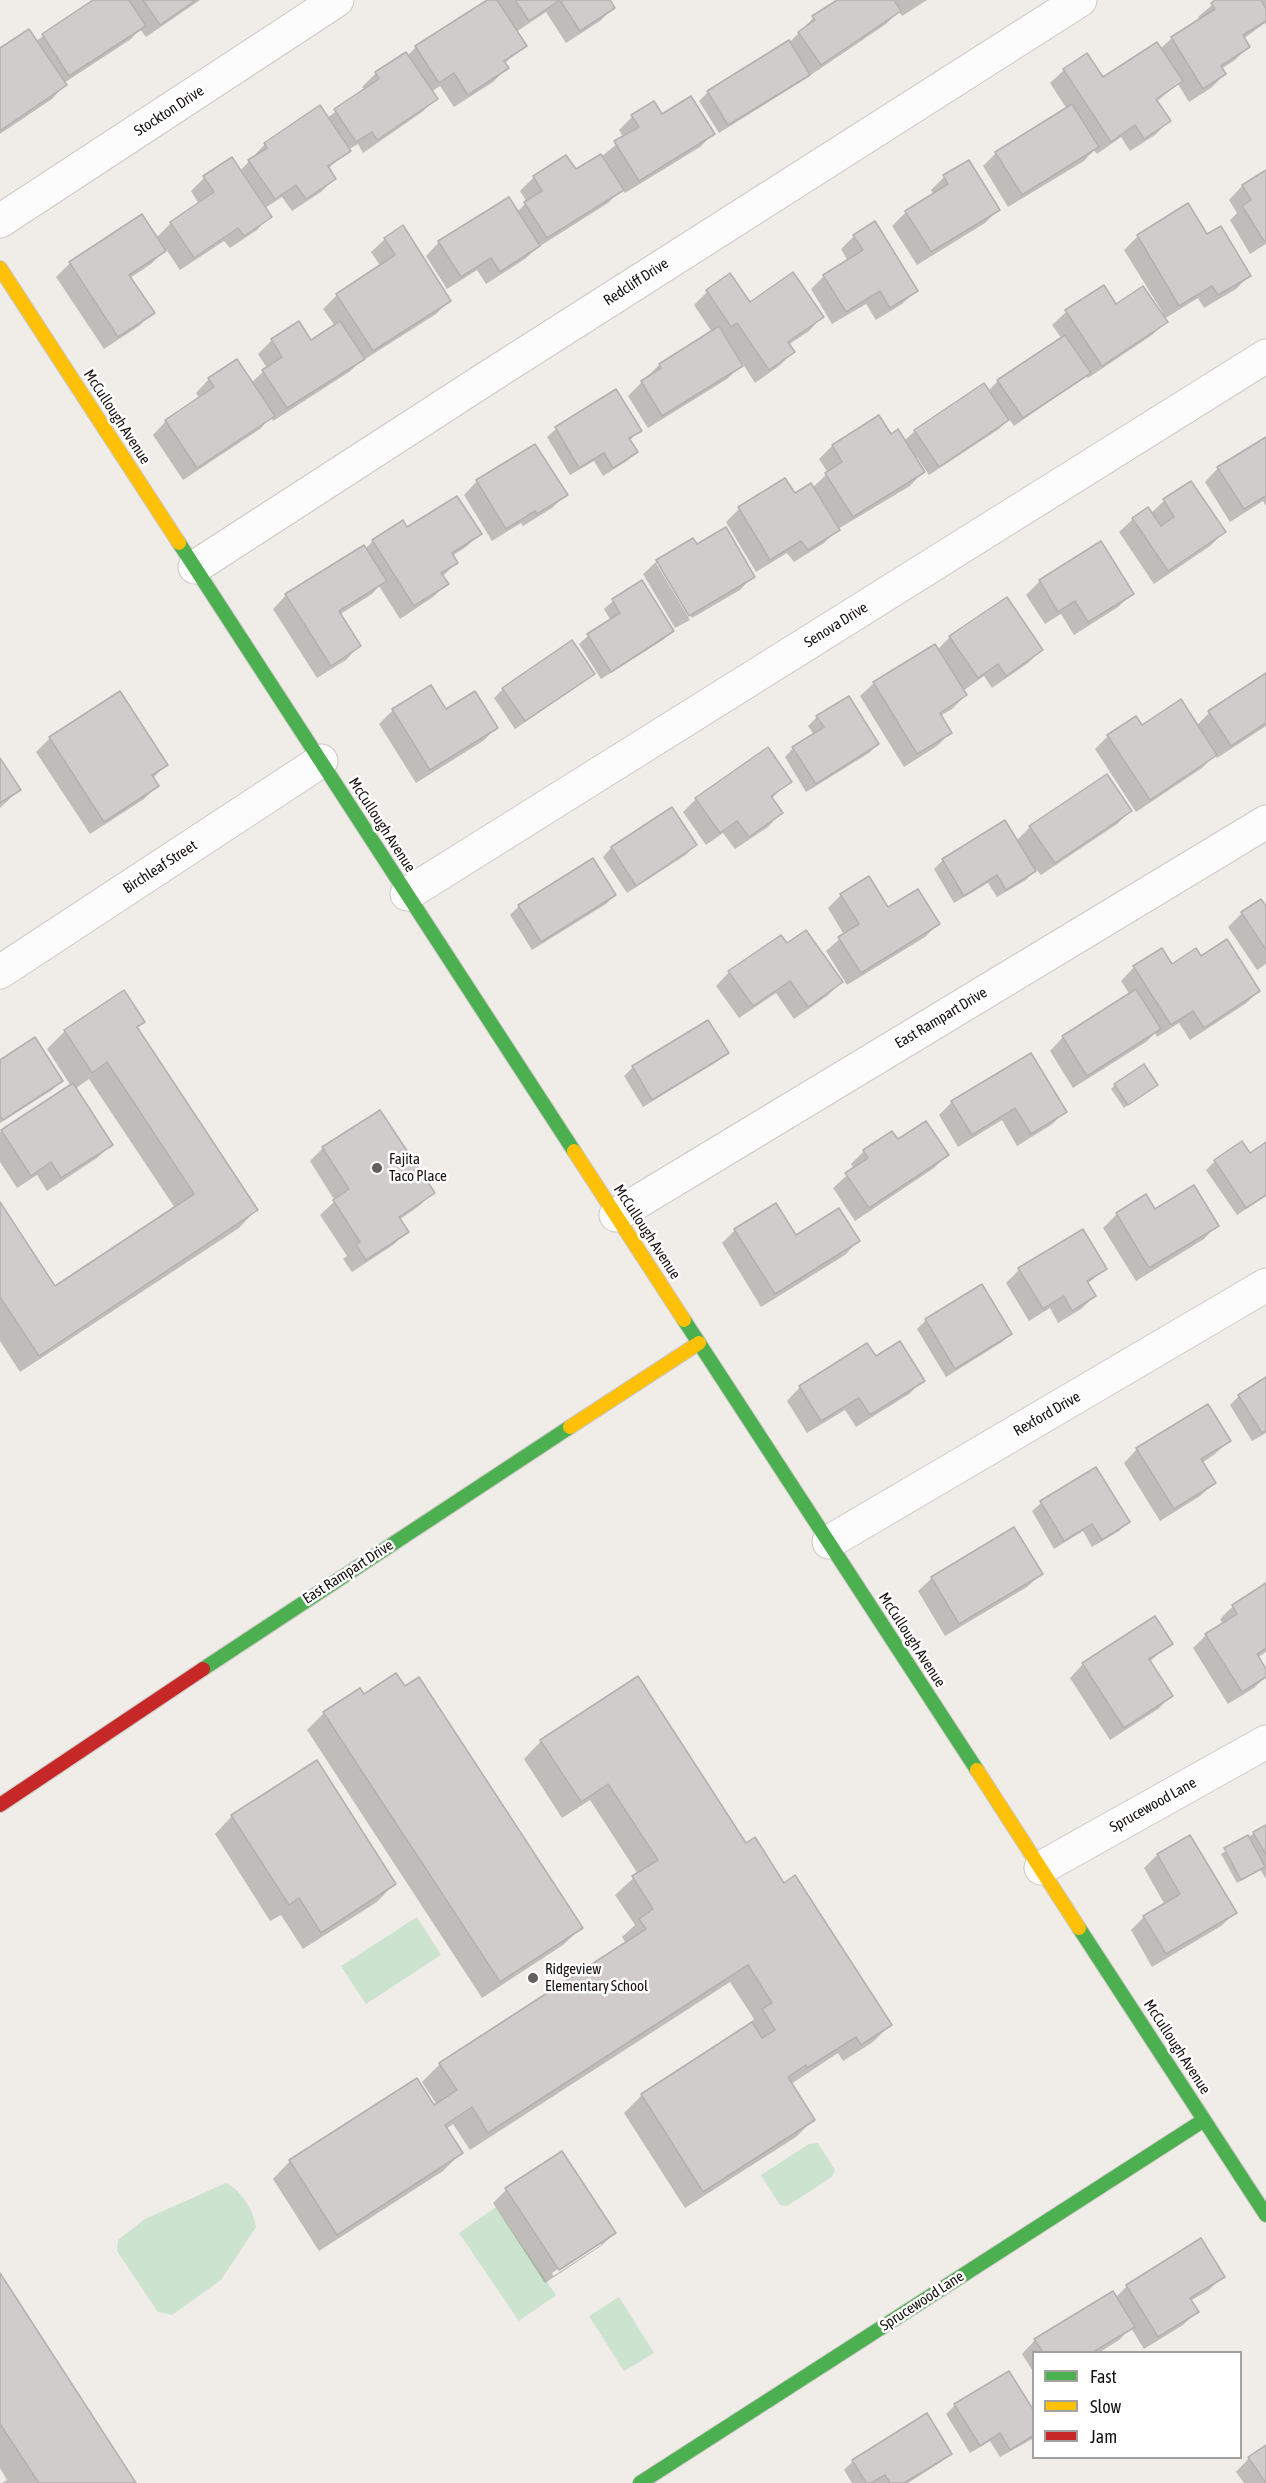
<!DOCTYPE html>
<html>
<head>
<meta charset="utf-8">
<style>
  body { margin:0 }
  #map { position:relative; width:1266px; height:2483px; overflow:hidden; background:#f0ece8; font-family:"Asap Condensed",sans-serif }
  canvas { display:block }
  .legend { position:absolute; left:1032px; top:2351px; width:210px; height:108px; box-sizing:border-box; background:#fff; border:2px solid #a2a1a0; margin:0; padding:8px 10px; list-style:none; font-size:18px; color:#161311 }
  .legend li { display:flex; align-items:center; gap:12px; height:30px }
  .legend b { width:30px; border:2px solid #a2a1a0 }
</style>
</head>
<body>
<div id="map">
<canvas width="1266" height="2483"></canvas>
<ul class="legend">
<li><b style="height:8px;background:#4caf50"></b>Fast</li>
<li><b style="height:8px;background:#ffc107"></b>Slow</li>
<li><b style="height:8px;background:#c62828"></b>Jam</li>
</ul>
</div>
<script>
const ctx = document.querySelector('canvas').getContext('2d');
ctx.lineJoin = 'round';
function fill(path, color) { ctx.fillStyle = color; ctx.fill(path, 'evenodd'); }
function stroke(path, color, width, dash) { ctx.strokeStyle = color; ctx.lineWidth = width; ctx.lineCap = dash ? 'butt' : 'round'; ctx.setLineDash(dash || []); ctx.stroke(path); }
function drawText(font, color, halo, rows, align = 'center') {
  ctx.font = font + ' "Asap Condensed",sans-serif'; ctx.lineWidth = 5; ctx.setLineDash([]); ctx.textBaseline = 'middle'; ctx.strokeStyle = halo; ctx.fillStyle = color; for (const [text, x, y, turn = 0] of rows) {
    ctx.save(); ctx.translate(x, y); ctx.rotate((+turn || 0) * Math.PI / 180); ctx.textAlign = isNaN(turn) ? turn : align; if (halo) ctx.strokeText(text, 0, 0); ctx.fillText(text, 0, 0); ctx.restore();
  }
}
fill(new Path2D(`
  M417,1917L441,1955L366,2004L341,1966Z
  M818,2143L835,2170L832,2177L787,2206L780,2205L761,2175L809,2144Z
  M226,2183C241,2190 254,2211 256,2227L221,2280L172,2315L158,2312L117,2251L118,2240L145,2219Z
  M496,2207L556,2295L519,2321L459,2233Z
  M619,2297L654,2353L624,2371L589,2316Z`), '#cce3d0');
fill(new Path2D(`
  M96,0H200L146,37L140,29L131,39L64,83L65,85L52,99L0,134V50L36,41Z
  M490,0H608L613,8L600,21L566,43L546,12L516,32L525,45L504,64L507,68L493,82L454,107L440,86L431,92L436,99L422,112L363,153L358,144L348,150L328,169L335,178L321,192L292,211L282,197L265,208L270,216L257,230L230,248L224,241L180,270L166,249L151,264L130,278L153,312L139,326L104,349L56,277L70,263L142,216L156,238L171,223L199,204L191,191L204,178L240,171L265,144L327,118L365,90L362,87L376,73L407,56L416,47Z
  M839,0H927L902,16L899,11L886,24L799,83L719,133L699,101L708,92L789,43L813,18Z
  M1218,0H1266V25L1265,23L1243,39L1248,47L1235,60L1221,69L1225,74L1211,88L1189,102L1178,84L1156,102L1169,121L1155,135L1130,151L1121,137L1097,154L1094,150L1084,161L1008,207L983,166L996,153L1067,109L1050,83L1064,70L1102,79L1160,49L1172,38L1200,20L1198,17Z
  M653,103L661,116L713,134L700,147L625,193L622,189L608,203L537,248L525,259L486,284L477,270L447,289L426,256L439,242L517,212L527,202L520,191L534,177L566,157L575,172L601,157L624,138L619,130L632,117Z
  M1266,172V244L1250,254L1230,220L1237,213L1229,200L1242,186Z
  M944,177L998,210L985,223L917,265L892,226L906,212L934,195L931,190Z
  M1187,205L1206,236L1249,276L1236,289L1204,308L1198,298L1164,319L1166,322L1152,335L1088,378L1086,376L1014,426L1009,419L999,429L929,475L917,457L915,458L923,472L910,486L838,529L824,543L794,562L787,553L756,572L726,522L739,509L785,480L794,495L812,488L828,473L819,459L832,446L878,417L890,436L904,441L915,431L984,385L988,391L998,381L1062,339L1052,325L1066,312L1103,287L1116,306L1161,315L1163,313L1124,250L1138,236Z
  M854,236L916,291L902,304L876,320L866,304L832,324L811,289L824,276L848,261L841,249Z
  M385,239L449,301L436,314L359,363L349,372L273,421L271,417L260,429L183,480L153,435L166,421L200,399L196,393L209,379L251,383L267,368L258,354L272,340L311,342L335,326L323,309L337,295L381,267L371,252Z
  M730,275L750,304L822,317L809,331L788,345L793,352L779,366L755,383L743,364L727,379L648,428L628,396L659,365L712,332L694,305L707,292Z
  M616,391L640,430L629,441L636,452L627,461L603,476L594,461L570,475L547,437L556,429Z
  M1266,438V506L1263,501L1230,522L1205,482L1218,468Z
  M477,481L566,494L552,508L523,526L521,523L492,541L464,495Z
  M1190,483L1224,532L1210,546L1154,584L1119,532L1133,519L1151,513L1164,501Z
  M406,529L480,534L466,547L452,556L456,563L442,577L447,584L433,597L400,619L379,586L372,594L339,615L359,646L346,660L317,678L273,609L286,595L365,549L373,541Z
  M1100,543L1132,594L1118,607L1074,635L1061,614L1045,624L1026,595L1040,581Z
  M697,546L753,576L740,590L692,618L659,563H656L690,620L675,628L643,574L657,561Z
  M642,582L672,631L663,640L601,679L579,644L588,636L611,621L604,609L613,601Z
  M950,637L1041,650L1028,663L992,688L984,676L963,691L966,695L952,709L940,716L950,733L937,746L904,767L860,696L874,683L937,650Z
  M593,674L584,682L515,729L494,698L503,689Z
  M1266,674V726L1217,758L1215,755L1202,768L1136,812L1095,749L1108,736L1142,727L1196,726L1209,713Z
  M120,693L166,765L153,778L157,786L144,799L90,834L36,752L50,738Z
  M393,710L446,711L496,728L483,741L416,783L379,724Z
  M817,717L878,744L869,753L806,792L785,757L793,748L814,735L808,726Z
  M0,761L19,790L0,808Z
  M790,781L771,799L781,813L768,827L735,849L723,833L706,845L683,812L696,799Z
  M671,809L695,845L687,854L627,893L603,857L611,848Z
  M1130,811L1117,824L1041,875L1036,869L1026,880L997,897L988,883L954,903L934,869L943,860L1004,823L1016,841L1030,827Z
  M615,895L606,904L532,950L510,915L519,906Z
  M841,895L887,909L938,924L925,937L847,985L826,951L844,935L828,908Z
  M1260,901L1266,908V964L1257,970L1228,927L1242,913Z
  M786,945L841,982L827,996L794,1019L776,993L739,1018L716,986L729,972Z
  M1200,958L1259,991L1245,1004L1190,1040L1179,1023L1157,1037L1155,1033L1146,1042L1073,1088L1050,1051L1063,1037L1130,995L1121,981L1134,967L1172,966Z
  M124,993L143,1022L136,1029L256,1210L239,1228L20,1372L0,1341V1205L55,1288L175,1208L89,1079L75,1089L111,1145L97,1158L47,1191L37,1175L17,1188L0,1162V1132L71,1086L47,1049L65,1031Z
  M727,1053L718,1061L643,1107L624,1076L633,1067Z
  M0,1062L61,1081L52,1090L0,1123Z
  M1115,1085L1152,1088L1124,1108L1111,1089Z
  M952,1102L1065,1112L1051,1125L1017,1146L1002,1120L958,1147L939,1115Z
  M1266,1144V1196L1237,1215L1206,1170L1215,1161L1250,1155Z
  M323,1148L433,1193L419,1206L399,1220L407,1232L393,1245L352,1272L343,1259L347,1256L320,1215L335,1201L310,1161Z
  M864,1151L947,1155L934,1168L855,1221L833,1188L854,1169L851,1164Z
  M1146,1196L1155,1211L1217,1225L1204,1239L1136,1281L1103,1228L1117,1214Z
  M735,1230L795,1237L858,1241L845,1255L761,1307L722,1243Z
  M1105,1269L1087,1284L1095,1296L1081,1309L1058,1323L1050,1308L1029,1321L1006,1283L1019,1270Z
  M981,1286L1010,1334L1002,1342L946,1377L917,1329L925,1321Z
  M875,1358L923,1380L909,1394L856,1427L845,1410L807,1433L787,1401L800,1387Z
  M1266,1379V1433L1252,1441L1230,1405L1239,1396Z
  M1229,1441L1215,1454L1202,1463L1214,1483L1200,1496L1160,1521L1124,1463L1137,1449Z
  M1095,1469L1128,1522L1119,1531L1092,1547L1083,1531L1054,1549L1032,1511L1041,1503Z
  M1041,1574L1027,1587L945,1636L918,1591L932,1578Z
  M1266,1585V1652L1257,1658L1266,1672V1676L1254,1688L1228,1704L1193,1648L1206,1635L1223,1624L1220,1619L1233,1606Z
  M1171,1643L1149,1662L1171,1696L1158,1709L1110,1740L1070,1678L1083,1664Z
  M364,1696L581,1928L563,1945L482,1998L307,1730L324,1713Z
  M541,1741L746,1845L784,1885L890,2025L873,2042L843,2061L838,2053L791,2084L814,2119L796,2137L685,2208L624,2113L642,2095L744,2029L754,2019L730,1982L470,2150L453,2124L446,2129L461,2153L443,2171L319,2251L273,2179L290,2161L437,2105L422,2082L440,2064L626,1943L622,1937L635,1925L615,1895L638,1874L590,1800L562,1818L524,1759Z
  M232,1816L394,1884L377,1902L303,1949L281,1915L270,1921L215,1834Z
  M1266,1826V1879L1260,1869L1237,1883L1221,1854Z
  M1189,1837L1235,1913L1221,1926L1152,1967L1131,1930L1144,1917L1165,1905L1144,1868L1157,1855Z
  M562,2153L615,2233L601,2246L545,2283L493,2203L506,2190ZM601,2241V2245L553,2276L552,2273Z
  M1200,2240L1223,2276L1209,2290L1190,2301L1197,2311L1183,2325L1144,2349L1131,2328L1119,2340L1100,2352H1034V2373L1022,2354L1035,2340L1115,2298L1127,2286Z
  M0,2276L134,2483H2L7,2480L0,2468Z
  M955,2405L1034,2414V2438L1000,2457L990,2441L970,2453L946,2414Z
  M926,2415L950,2453L941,2462L908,2483H852L844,2470L853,2461Z
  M1266,2447V2483H1244L1236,2472L1249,2458Z`), '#0003');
const building = new Path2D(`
  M93,0H129L146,26L69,76L42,34Z
  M143,0H196L160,25Z
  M487,0H497L527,46L504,61L509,68L468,95L454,73L439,83L415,46Z
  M515,0H610L615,8L580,31L560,0L529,21Z
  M837,0H894L901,11L821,65L798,32L815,20L812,16Z
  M1215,0H1261L1266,9V21L1243,35L1250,47L1221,66L1226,74L1203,89L1171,37L1215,9L1211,3Z
  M29,29L67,85L0,131V48Z
  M789,40L810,75L728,125L707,91Z
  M1157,42L1183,81L1156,99L1171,121L1144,139L1135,125L1111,142L1063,69L1087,53L1103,77Z
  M406,52L438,99L377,140L372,132L356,142L334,109L379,79L375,72Z
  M691,96L715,134L639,181L614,141L639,127L631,115L654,101L662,114Z
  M1072,104L1099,147L1022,195L995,152Z
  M320,105L351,151L328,166L336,179L306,199L296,185L275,199L248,160L267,148L264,143Z
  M601,154L624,190L547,238L524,202L542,191L533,176L566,155L576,169Z
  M232,157L272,217L244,236L238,228L194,258L170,222L214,192L203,176Z
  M969,160L1000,210L931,252L905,211L948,184L943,175Z
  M1266,170V240L1264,241L1242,206L1251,200L1242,185Z
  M509,197L540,246L500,272L491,258L461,277L438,241Z
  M1188,203L1207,234L1221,226L1251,276L1218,295L1212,286L1179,306L1137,235Z
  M142,214L166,251L129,275L155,313L118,337L69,262Z
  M875,221L918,291L890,308L880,291L846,312L823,275L863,250L853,235Z
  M403,225L451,301L373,351L336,294L395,255L384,238Z
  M793,272L824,317L788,342L795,352L769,370L737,323L731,327L706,290L730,273L750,302Z
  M1104,285L1116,304L1143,286L1168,322L1102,366L1065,310Z
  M299,321L311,340L340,321L365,359L287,408L262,370L282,357L271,339Z
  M719,326L743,366L662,416L641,381L661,368L659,364Z
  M1065,335L1091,373L1023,418L997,380Z
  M237,359L275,416L197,468L165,420L214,387L208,378Z
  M984,383L1009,420L939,467L914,430Z
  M616,389L642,431L629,438L638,452L613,468L604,453L579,468L555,427Z
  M879,415L891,434L898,429L925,472L853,517L825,473L842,462L832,445Z
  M1266,437V496L1244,509L1217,467Z
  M535,444L568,495L537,514L535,511L506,529L476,480Z
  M785,478L795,493L811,483L840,530L808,550L801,541L770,560L738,507Z
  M1191,481L1226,532L1168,571L1132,518L1148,507L1161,526L1174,517L1163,499Z
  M457,496L482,534L452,553L458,563L441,573L449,584L414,606L372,540L403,520L407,527Z
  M726,527L755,577L689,616L656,560L693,538L697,544Z
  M1101,541L1134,594L1088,622L1075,601L1058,612L1039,580Z
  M364,545L387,581L339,611L361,646L331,666L285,594Z
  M642,580L674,631L611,672L587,634L620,613L612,599Z
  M1007,597L1043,650L1006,676L998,664L978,678L949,636Z
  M572,640L595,674L525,721L502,688Z
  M935,644L967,695L940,713L952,733L917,754L873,682Z
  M1266,673V723L1231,746L1208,711Z
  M431,685L446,709L475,691L498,728L430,770L392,709Z
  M120,691L168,765L152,775L159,786L104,822L49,737Z
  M849,696L879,744L816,784L792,747L824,727L816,716Z
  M1181,699L1217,755L1150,800L1107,735L1136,716L1142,725Z
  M768,747L792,782L771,796L783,813L749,837L737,821L720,833L695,798Z
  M0,758L21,790L0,803Z
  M1107,774L1132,811L1055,863L1029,826Z
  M672,807L697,845L636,886L611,847Z
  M1005,820L1036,871L1006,890L997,875L964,896L942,859Z
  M593,858L616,895L541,942L518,905Z
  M869,876L888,907L918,889L940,924L861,973L838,937L859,924L840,894Z
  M1261,899L1266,906V950L1241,912Z
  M806,930L843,982L808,1007L790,981L753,1006L728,971L781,935L787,943Z
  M1227,939L1260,991L1204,1028L1193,1011L1171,1025L1133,966L1162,948L1172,964L1196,948L1201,956Z
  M1136,989L1161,1029L1087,1076L1062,1036Z
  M124,990L145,1022L137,1027L258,1210L39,1356L0,1297V1202L55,1286L194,1194L107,1062L92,1073L64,1030Z
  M708,1020L729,1053L652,1100L632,1066Z
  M35,1037L63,1081L3,1120L0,1116V1060Z
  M1031,1053L1067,1112L1031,1134L1015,1108L972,1135L951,1101Z
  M1144,1064L1158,1085L1128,1105L1114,1084Z
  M73,1083L113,1145L61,1178L51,1162L31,1176L1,1130Z
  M380,1110L435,1193L399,1217L409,1232L366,1260L356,1245L360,1242L333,1200L349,1189L322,1147Z
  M926,1121L949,1155L869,1208L845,1173L868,1158L863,1150L892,1131L898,1139Z
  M1242,1141L1250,1153L1266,1142V1195L1246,1208L1214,1160Z
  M1194,1185L1219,1226L1149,1268L1116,1213L1146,1194L1155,1209Z
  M776,1203L796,1235L839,1208L860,1241L775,1294L734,1229Z
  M1083,1229L1107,1269L1087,1281L1096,1296L1072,1311L1064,1296L1043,1309L1018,1268Z
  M982,1284L1012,1334L955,1369L925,1319Z
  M900,1341L925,1381L870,1415L859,1398L821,1421L799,1386L867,1343L876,1356Z
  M1266,1377V1431L1262,1433L1238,1395Z
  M1208,1404L1231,1441L1201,1459L1216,1483L1174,1509L1136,1448Z
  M1096,1467L1130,1522L1102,1540L1092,1524L1064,1541L1040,1501Z
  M1014,1527L1043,1574L959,1624L931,1577Z
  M1266,1583V1648L1257,1654L1266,1669V1677L1242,1692L1205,1634L1237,1614L1232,1605Z
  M1155,1616L1173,1644L1149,1659L1173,1696L1124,1728L1082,1663Z
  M396,1673L405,1686L419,1677L583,1928L500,1982L323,1712L360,1688L364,1694Z
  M638,1676L746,1843L755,1837L784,1883L795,1875L892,2025L861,2045L856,2037L807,2068L806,2065L788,2077L815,2120L703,2192L641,2094L752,2022L762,2038L775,2030L762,2009L772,2003L748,1965L488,2133L472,2107L445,2125L463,2153L337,2235L289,2160L417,2078L434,2105L457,2090L439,2063L646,1929L639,1919L653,1909L632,1876L658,1860L608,1784L581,1802L540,1740Z
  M317,1760L396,1884L321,1933L299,1898L289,1905L231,1815Z
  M1266,1825V1855L1253,1832Z
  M1190,1835L1237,1913L1166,1954L1143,1916L1180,1894L1157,1854Z
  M1248,1835L1265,1867L1241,1880L1224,1848Z
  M562,2151L616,2233L559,2270L505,2188Z
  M1201,2238L1225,2277L1190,2298L1199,2312L1158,2337L1126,2285Z
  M0,2273L136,2483H39L0,2424Z
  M1113,2291L1135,2327L1093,2352H1043L1034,2339Z
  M1009,2371L1034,2411V2435L1010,2450L1000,2433L980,2446L954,2404Z
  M927,2413L952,2454L904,2483H890L885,2475L871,2483H866L852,2460Z
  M1266,2445V2483L1248,2457Z`);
fill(building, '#cfcccb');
stroke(building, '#b3b0af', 1.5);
const street = new Path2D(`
  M0,221L337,0
  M195,567L490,376L1080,0
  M407,894L1266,356
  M0,972L321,761
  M616,1215L1266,822
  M829,1542L1266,1285
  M1041,1868L1266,1742`);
const fast = new Path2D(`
  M179,543L574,1151
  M684,1320L977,1770
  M203,1669L570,1427
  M1079,1928L1266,2215
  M640,2483L1204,2120`);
const slow = new Path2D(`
  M0,268L179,543
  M574,1151L684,1320
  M570,1427L699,1343
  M977,1770L1079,1928`);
const jam = new Path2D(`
  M0,1805L203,1669`);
stroke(street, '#ccc9c5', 35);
stroke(fast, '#ccc9c5', 16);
stroke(slow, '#ccc9c5', 16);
stroke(jam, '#ccc9c5', 16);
stroke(street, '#fdfcfc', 33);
stroke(fast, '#4caf50', 14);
stroke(slow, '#ffc107', 14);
stroke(jam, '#c62828', 14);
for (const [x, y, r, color] of [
  [377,1168,6,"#625f5c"],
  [533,1978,6,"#625f5c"]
]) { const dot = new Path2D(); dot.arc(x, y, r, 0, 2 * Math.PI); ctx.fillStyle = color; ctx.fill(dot); stroke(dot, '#fff', 2); }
drawText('15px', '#161311', '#fff', [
  ["Stockton Drive",169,111,-33],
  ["Redcliff Drive",636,282,-33],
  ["McCullough Avenue",117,417,57],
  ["Senova Drive",836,625,-32],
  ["McCullough Avenue",382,825,57],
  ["Birchleaf Street",160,867,-33],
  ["East Rampart Drive",941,1018,-31],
  ["McCullough Avenue",647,1232,57],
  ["Rexford Drive",1047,1414,-30],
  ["East Rampart Drive",348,1572,-33],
  ["McCullough Avenue",912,1640,57],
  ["Sprucewood Lane",1153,1805,-29],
  ["McCullough Avenue",1177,2047,57],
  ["Sprucewood Lane",922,2301,-33]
]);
drawText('15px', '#161311', '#fff', [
  ["Fajita",389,1159],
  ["Taco Place",389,1176],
  ["Ridgeview",545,1969],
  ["Elementary School",545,1986]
], 'left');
</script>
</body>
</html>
